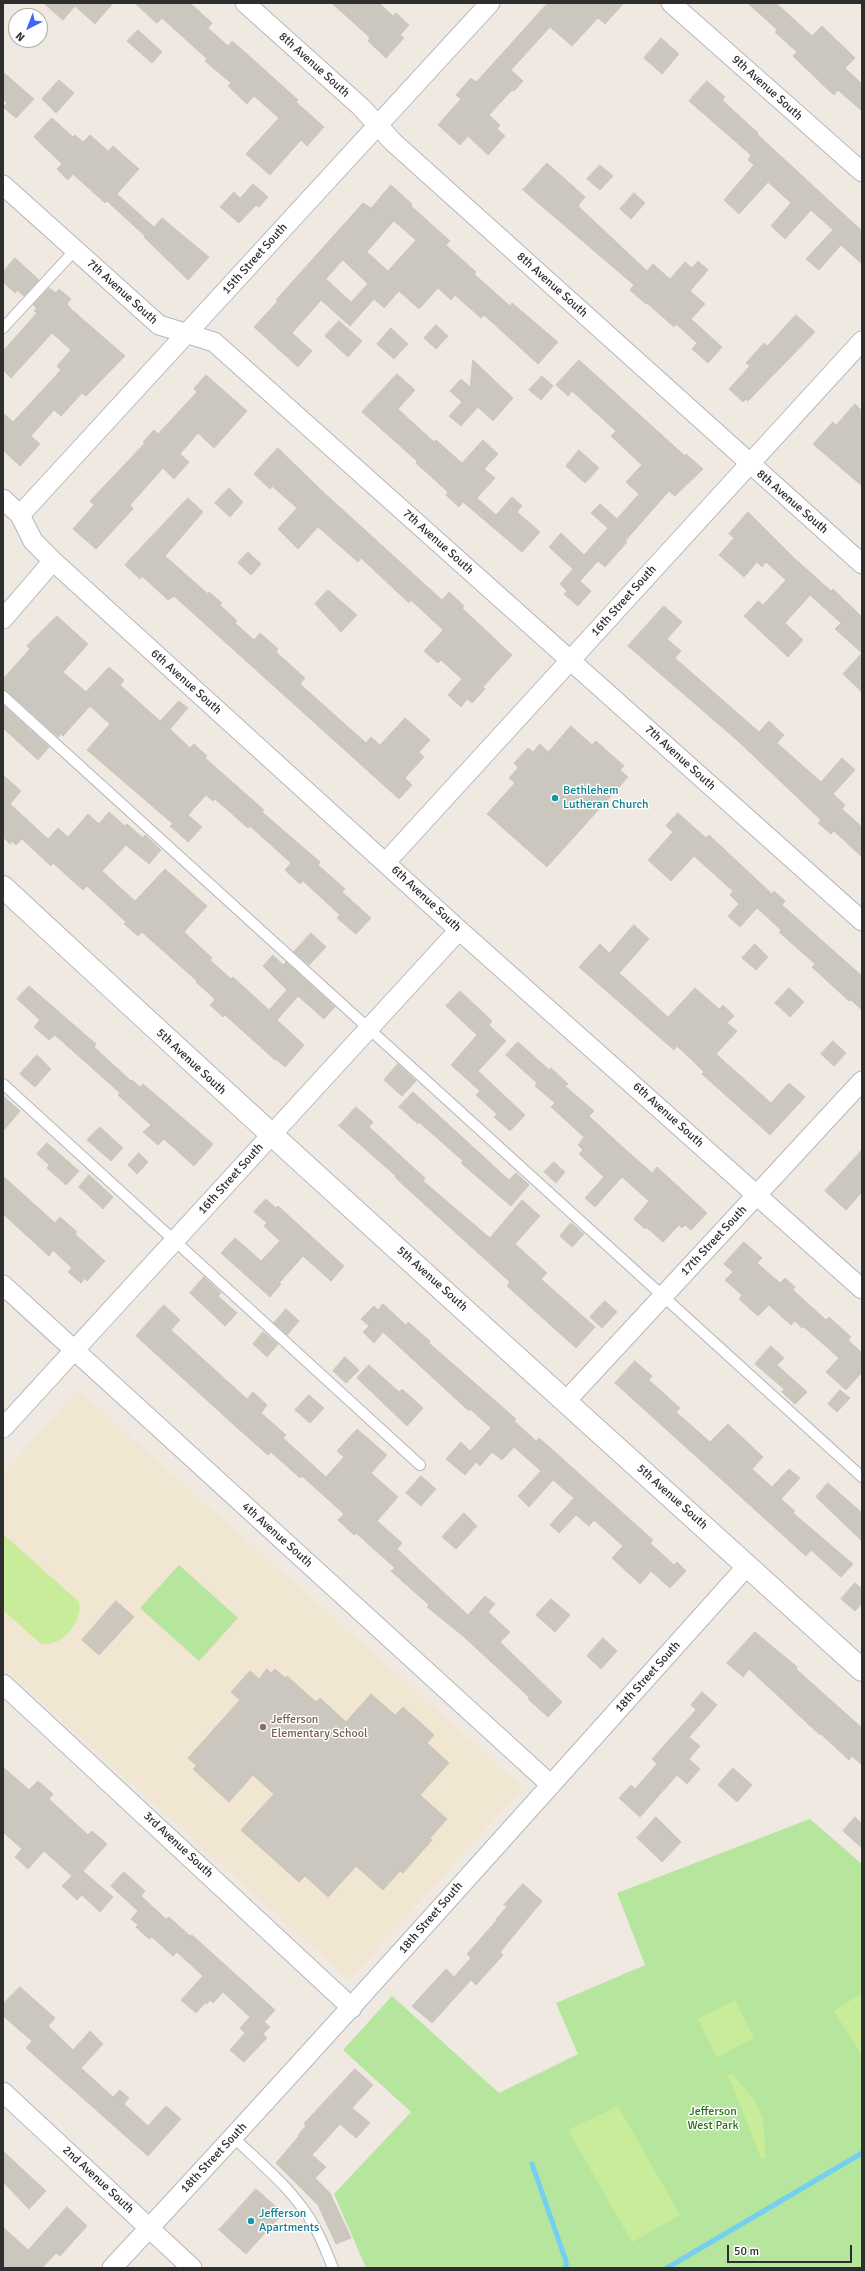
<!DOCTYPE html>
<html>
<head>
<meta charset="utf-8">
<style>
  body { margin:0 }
  #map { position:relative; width:865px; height:2271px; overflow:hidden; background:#efe9e1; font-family:Signika,sans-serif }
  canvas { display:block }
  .frame { position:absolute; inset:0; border:4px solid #2e2e2e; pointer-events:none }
  .north { position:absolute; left:8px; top:8px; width:40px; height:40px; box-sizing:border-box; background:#fff; border:1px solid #ababab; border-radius:50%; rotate:222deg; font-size:11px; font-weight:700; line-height:16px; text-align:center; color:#2e2e2e }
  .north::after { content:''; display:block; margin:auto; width:14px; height:18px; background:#4264fb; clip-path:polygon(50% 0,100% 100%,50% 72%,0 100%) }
  .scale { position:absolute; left:727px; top:2245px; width:125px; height:18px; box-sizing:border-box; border:2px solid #2e2e2e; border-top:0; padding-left:5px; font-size:12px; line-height:14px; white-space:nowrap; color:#2e2e2e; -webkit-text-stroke:3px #fff; paint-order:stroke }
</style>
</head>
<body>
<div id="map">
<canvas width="865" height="2271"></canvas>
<div class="frame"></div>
<div class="north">N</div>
<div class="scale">50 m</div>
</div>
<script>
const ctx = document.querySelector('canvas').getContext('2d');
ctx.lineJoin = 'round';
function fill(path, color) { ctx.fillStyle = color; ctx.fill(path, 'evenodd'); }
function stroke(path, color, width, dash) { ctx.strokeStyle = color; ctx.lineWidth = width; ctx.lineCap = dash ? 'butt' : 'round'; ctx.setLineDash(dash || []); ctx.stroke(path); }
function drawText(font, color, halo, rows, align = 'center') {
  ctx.font = font + ' Signika,sans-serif'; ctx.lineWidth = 3; ctx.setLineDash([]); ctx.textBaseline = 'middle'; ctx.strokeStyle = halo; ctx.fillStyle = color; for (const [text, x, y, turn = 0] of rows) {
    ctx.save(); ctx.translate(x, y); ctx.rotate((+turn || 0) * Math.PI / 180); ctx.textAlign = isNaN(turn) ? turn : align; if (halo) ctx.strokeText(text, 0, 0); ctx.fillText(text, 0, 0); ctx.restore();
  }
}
fill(new Path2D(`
  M78,1390L523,1787L349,1980L3,1667V1473Z`), '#f0e6d1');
fill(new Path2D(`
  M179,1565L238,1618L199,1661L140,1608Z
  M810,1819L862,1864V2268H366L334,2194L411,2112L343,2050L392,1996L499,2093L578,2054L556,2003L645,1965L617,1893Z`), '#b6e59e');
fill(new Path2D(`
  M3,1534L79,1602C84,1621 61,1648 41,1644L3,1610Z
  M862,1993V2056L834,2011Z
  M735,2000L754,2038L717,2057L698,2019Z
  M732,2073L757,2104L763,2120L766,2158H761L731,2082L727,2077Z
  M618,2106L680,2215L632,2242L568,2130Z`), '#c9ec9a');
stroke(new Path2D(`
  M532,2164L566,2261V2268
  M667,2268L862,2153`), '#75cff0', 5);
const building = new Path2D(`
  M44,3H113L95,24L75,6L63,20Z
  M135,3H190L212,23L208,28L228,46L232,41L256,62L298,100L296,102L324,127L307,146L301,140L270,175L246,154L279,118L254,96L247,104L228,86L231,83L205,61L207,59L204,56L162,18L157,23Z
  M332,3H379L393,16L396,13L409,25L400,35L404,38L386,58L368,41L370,38Z
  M548,3H624L605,24L598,18L572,46L550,27L511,70L523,81L514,91L512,90L489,115L500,125L497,129L505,136L488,155L468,136L460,145L438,125L461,99L456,95L471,78L476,82Z
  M748,3H776L812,36L822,26L855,58L845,68L862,84V111L838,90L834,95L824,86L793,56L797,52L775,32L777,30Z
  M138,30L162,52L152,63L127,41Z
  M661,38L679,54L662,74L644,58Z
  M3,72L34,99L16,118L3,107L7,103L3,99Z
  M59,80L74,93L56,113L42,99Z
  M707,81L725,97L722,100L758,133L757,134L862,231V264L841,245L819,270L806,259L833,230L811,210L785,239L771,226L791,203L768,182L739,214L724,200L754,165L748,160L751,155L689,101Z
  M52,118L73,137L75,135L83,142L90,135L108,151L113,146L139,169L117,194L154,227L162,218L209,257L188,280L144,237L145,236L107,201L105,203L73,174L68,180L57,169L62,164L34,137Z
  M547,163L585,197L578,206L647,271L653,264L670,279L685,262L692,268L698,261L708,270L690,291L705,304L691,319L722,347L708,363L692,349L697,343L676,324L674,327L647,303L646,304L630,290L634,285L523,190Z
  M600,165L613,176L600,190L587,179Z
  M253,184L268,197L259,207L256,205L239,223L220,207L234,192L240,198Z
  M391,185L412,204L411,206L450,241L446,245L476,272L474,274L510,306L512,303L558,342L538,364L484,315L481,318L455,295L451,300L438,288L419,309L399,291L384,308L374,299L350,326L321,300L292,333L312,351L298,367L254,327L278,301L276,300L363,203L371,208ZM394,221L416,240L388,271L367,252ZM343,260L368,284L351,302L326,279Z
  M634,193L645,203L631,219L620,209Z
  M15,258L39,280L24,296L17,290L15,293L3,282V272Z
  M49,288L56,293L59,289L71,299L67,304L71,309L125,356L86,396L82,393L61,416L54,410L31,436L40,444L20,466L3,450V413L13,422L61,370L57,366L71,350L52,333L11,378L3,370V351L37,313L34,311L37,308L33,305Z
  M796,315L815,332L748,401L746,399L743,402L729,389L750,366L746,363L764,343L767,346Z
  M339,321L362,341L348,357L325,336Z
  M436,325L448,336L436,349L424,338Z
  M391,328L408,344L394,359L377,344Z
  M473,360L513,398L493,421L478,407L461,426L449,416L462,402L450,391L461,379L470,387Z
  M579,360L685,456L686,454L703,469L675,496L669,491L625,541L627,542L605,567L598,561L580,581L591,591L578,606L564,594L567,591L560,584L573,569L549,547L561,533L584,555L608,528L591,513L600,504L617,519L639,494L626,482L642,465L611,436L616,431L572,391L568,396L556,385Z
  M397,374L415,390L398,409L434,442L436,440L462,463L483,440L498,454L484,469L495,478L477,498L496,515L512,497L522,506L517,512L540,532L522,552L463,502L459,507L446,495L448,492L416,463L417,461L362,412Z
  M206,375L247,411L214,448L198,433L180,454L189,462L174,479L163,468L130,505L133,509L96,549L73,529L94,505L90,501L145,443L143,442L154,430L158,434L197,392L194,389Z
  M542,376L553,386L541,400L529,390Z
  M855,404L862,411V486L813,444L833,422L836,425Z
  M278,448L321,490L442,600L449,592L464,606L462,608L512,655L483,687L485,689L472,703L467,699L461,707L448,695L462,679L441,660L438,663L424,651L443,630L411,600L409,603L361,558L358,562L318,527L298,549L278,529L297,508L272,486L270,489L254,474Z
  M579,450L599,468L585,483L566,466Z
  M229,488L243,502L230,517L215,503Z
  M188,498L203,512L165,556L208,594L209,592L222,603L220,605L237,621L235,623L254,640L260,633L278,649L276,652L305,678L300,684L366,743L371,737L380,745L405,718L430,740L419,752L424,757L405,778L412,785L399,799L174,596L168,600L142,576L140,579L125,565Z
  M748,512L793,557L831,591L833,589L862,617V692L843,674L862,653L835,629L841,623L810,595L785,623L803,640L788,657L744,616L758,601L763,605L786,580L766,562L762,567L757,562L744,577L719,555L734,538L729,534Z
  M248,552L261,564L251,575L238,563Z
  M328,590L357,615L341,632L315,604Z
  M664,606L682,622L667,639L681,651L675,658L759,732L769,721L784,735L777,743L821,782L842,758L855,770L833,794L845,805L842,809L862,827V857L834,831L831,834L818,823L821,820L738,741L628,646Z
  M57,616L88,644L63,672L86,692L109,667L124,680L120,685L160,721L179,701L188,708L170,729L190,748L194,744L207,756L205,758L264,810L262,812L320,862L318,865L345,889L342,892L371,918L356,934L337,918L340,915L303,881L300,884L285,870L291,863L250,826L248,828L215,799L213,801L206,795L188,815L202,827L188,842L170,826L173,824L87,750L110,724L90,706L63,736L61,734L58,737L7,691L3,690V679L30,649L27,646Z
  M3,705L49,747L38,760L3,728Z
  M571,726L592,745L596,741L624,766L620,770L628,777L547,867L487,814L515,783L509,778L518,768L514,763L528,748L533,752L540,744L548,752Z
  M3,775L21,791L10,804L48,839L58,828L68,837L88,814L99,824L109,812L125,826L127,824L143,838L145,835L161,850L149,864L126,845L102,871L135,901L165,869L207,906L184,932L212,958L210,960L231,979L233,977L269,1010L287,990L263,966L273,955L283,965L286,962L335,1007L324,1019L298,996L277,1020L304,1045L285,1067L276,1059L275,1060L225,1015L223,1017L210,1005L215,1000L214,998L196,982L197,981L142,932L138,936L124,924L126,922L87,886L83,890L53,863L51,866L22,839L16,845L12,841L10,844L3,837Z
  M678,813L706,838L709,835L772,894L774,891L785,901L782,905L862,976V1010L851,1000L849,1001L812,967L815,964L779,932L781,930L757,908L740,927L728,916L739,904L730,895L733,891L694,856L671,881L648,860L673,832L666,826Z
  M634,925L649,939L619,973L668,1017L695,988L719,1009L723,1005L734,1016L727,1023L737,1031L716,1054L771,1103L789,1083L805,1097L770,1135L702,1074L704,1072L698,1066L677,1046L674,1050L579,967L600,944L609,953Z
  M311,933L326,947L309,965L294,952Z
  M755,944L768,957L756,970L742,958Z
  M29,986L96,1044L94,1047L131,1081L132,1080L140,1087L143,1084L213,1144L194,1166L164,1139L158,1145L143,1132L151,1125L118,1095L120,1093L55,1035L49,1040L34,1027L40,1020L17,999Z
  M789,988L804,1002L790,1017L775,1003Z
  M460,991L492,1021L489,1025L506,1041L478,1071L525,1115L510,1131L494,1117L497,1114L476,1095L480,1091L451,1065L477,1035L446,1006Z
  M833,1041L846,1053L834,1066L821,1054Z
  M518,1042L549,1070L551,1068L568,1084L565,1086L594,1111L589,1116L617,1142L652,1173L657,1167L707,1213L691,1230L685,1225L682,1228L679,1225L663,1242L646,1227L645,1229L634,1219L649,1201L622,1177L595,1207L585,1198L604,1177L579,1154L583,1150L578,1145L584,1137L551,1107L555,1103L535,1086L537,1083L506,1055Z
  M37,1055L51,1069L35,1087L20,1074Z
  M398,1064L416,1081L402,1096L384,1080Z
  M413,1092L509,1180L516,1173L529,1185L511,1206L461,1163L463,1161L419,1122L418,1124L399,1107Z
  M3,1096L20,1111L3,1131Z
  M356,1107L373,1122L369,1127L425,1178L423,1181L490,1238L522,1200L540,1216L515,1244L547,1273L541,1279L595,1327L576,1348L507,1286L510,1282L401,1183L395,1177L396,1176L339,1126Z
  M100,1127L123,1148L111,1161L87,1140Z
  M47,1143L79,1171L66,1185L47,1168L49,1165L37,1154Z
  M862,1150V1192L846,1210L825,1191Z
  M139,1153L148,1162L137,1174L128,1165Z
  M554,1162L565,1172L556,1183L544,1172Z
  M89,1175L113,1197L103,1209L79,1187Z
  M3,1176L55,1223L60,1217L77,1232L75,1234L105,1261L87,1281L85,1278L81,1283L68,1272L72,1268L53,1250L49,1256L3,1214Z
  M266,1199L276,1208L278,1206L344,1266L331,1281L303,1256L279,1283L281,1284L270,1297L221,1253L235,1238L261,1261L280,1241L264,1226L267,1223L254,1212Z
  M571,1223L584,1234L572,1247L560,1236Z
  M744,1242L762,1258L757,1263L780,1283L785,1278L795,1287L793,1290L826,1320L829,1317L851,1337L848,1340L862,1353V1372L846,1390L826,1372L839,1358L804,1327L802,1328L795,1321L791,1325L769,1305L758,1316L739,1299L742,1295L725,1280L733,1272L724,1264Z
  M204,1277L221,1293L218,1296L237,1313L225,1326L190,1293Z
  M605,1301L617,1312L602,1328L590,1317Z
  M383,1304L406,1325L408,1322L430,1341L429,1343L516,1419L514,1421L536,1441L539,1438L565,1461L653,1540L650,1543L674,1565L677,1562L686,1571L670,1588L651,1571L640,1584L612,1558L623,1546L594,1520L589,1526L576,1515L559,1533L550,1525L574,1498L553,1480L529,1507L518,1496L541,1471L514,1447L502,1460L492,1452L480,1466L476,1462L465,1475L446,1459L461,1442L470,1451L491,1428L470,1409L469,1411L383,1332L374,1343L363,1332L369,1326L361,1319L374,1306L378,1310Z
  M164,1305L180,1320L171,1330L247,1399L253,1392L267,1405L261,1413L286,1435L283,1438L326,1477L344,1457L337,1451L357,1429L387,1455L371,1473L398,1497L377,1521L402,1543L397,1549L468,1615L485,1596L495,1604L488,1612L510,1632L500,1642L562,1702L548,1717L528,1699L529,1697L463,1636L427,1607L429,1605L391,1571L395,1568L356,1533L354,1535L338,1520L344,1514L302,1476L300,1478L271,1452L268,1455L243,1433L136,1336Z
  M286,1309L299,1321L287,1335L274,1323Z
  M263,1332L278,1344L267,1357L253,1344Z
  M771,1346L784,1358L777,1365L807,1392L795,1404L782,1392L784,1389L755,1364Z
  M345,1357L359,1370L346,1383L333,1371Z
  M635,1361L652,1376L649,1380L680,1408L676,1412L710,1442L728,1424L763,1457L752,1469L772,1487L789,1469L800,1478L781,1499L795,1511L793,1513L853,1564L841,1577L811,1550L806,1556L615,1383Z
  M369,1365L399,1392L402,1389L423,1408L407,1426L357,1378Z
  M840,1390L850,1398L837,1412L828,1404Z
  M309,1395L324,1408L310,1423L295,1410Z
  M421,1476L436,1489L421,1506L406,1493Z
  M828,1483L862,1513V1541L816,1497Z
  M464,1513L477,1526L456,1549L442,1537Z
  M855,1583L862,1589V1603L855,1611L841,1599Z
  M551,1599L570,1615L555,1632L536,1615Z
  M116,1601L134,1617L99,1655L82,1640Z
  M755,1632L797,1667L796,1669L862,1728V1765L852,1756L849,1760L821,1734L820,1735L749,1669L743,1677L727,1663Z
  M603,1638L617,1651L601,1669L587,1656Z
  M267,1669L271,1673L275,1669L285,1678L287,1676L316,1702L320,1698L346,1722L371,1694L395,1715L403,1707L434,1735L427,1743L449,1763L420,1795L447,1819L430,1838L432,1840L403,1873L400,1871L383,1890L356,1866L328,1897L305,1876L299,1882L241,1830L274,1794L253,1775L229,1802L193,1769L197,1766L188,1758L240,1700L231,1692L250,1671L259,1679Z
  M702,1692L717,1705L689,1737L700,1746L689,1759L700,1769L687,1784L677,1775L640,1817L619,1798L631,1785L635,1789L657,1764L652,1759L696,1710L691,1705Z
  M3,1767L29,1790L38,1781L53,1794L49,1799L50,1800L88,1835L92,1831L107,1844L83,1871L113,1897L100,1912L82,1895L77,1900L62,1886L72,1876L44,1851L28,1869L15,1857L22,1849L3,1832Z
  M733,1768L752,1785L737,1802L718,1785Z
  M656,1817L681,1842L662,1862L637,1838Z
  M855,1817L862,1824V1848L843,1831Z
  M124,1872L145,1891L141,1896L166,1919L169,1917L190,1936L192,1935L275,2010L264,2022L270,2027L263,2034L267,2038L244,2062L230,2050L245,2033L240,2028L250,2017L223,1992L213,2003L210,2000L207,2004L206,2002L196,2013L181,2000L203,1976L177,1952L173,1956L152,1937L149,1939L136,1927L138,1925L131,1919L138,1911L111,1886Z
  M523,1884L542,1901L500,1952L503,1955L476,1985L471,1980L432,2023L412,2006L446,1969L454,1977L471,1958L467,1954L497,1920L496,1919L507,1907L504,1905Z
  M20,1987L55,2018L48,2026L73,2050L90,2031L103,2044L81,2068L113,2097L120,2090L129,2098L124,2104L148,2126L166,2106L181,2119L148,2156L26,2048L32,2041L3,2016V2004Z
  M355,2069L373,2085L352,2108L370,2123L356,2138L340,2124L312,2155L326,2167L315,2178L330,2193L351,2238L336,2244L318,2205L276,2163L299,2136L298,2135L306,2126L304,2124Z
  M3,2151L46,2191L29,2209L3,2182Z
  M256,2189L283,2213L246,2254L219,2230Z
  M67,2207L87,2226L60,2256L56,2253L42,2268H3V2227L28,2250Z`);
fill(building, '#cbc7bf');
stroke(building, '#cbc5ba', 1);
const service = new Path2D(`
  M3,328L76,249
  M3,696C290,955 574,1218 862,1477
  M3,1084L420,1465
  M233,2137C261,2164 295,2191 314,2226C322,2239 327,2254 333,2268`);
const minor = new Path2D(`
  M245,3L361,107L393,142L862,564
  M671,3L862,172
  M3,185L159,325L214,342L862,921
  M3,499L20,515L33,541L53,561L459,930L862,1289
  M20,515L490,3
  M3,619L53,561
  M386,862L862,341
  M3,1285L551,1785
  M566,1401L862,1081
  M3,1428L459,930
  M3,1684L352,2008
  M3,2092L192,2268
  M112,2268C327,2037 536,1801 747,1566`);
const tertiary = new Path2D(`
  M3,887C287,1151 575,1410 862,1670`);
stroke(service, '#b4b7c1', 12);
stroke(minor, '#b4b7c1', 21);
stroke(tertiary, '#b4b7c1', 24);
stroke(service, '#fff', 10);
stroke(minor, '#fff', 19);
stroke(tertiary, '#fff', 22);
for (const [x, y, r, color] of [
  [555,798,4,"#0f9aa8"],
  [263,1727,4,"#8d6e63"],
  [251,2221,4,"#0f9aa8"]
]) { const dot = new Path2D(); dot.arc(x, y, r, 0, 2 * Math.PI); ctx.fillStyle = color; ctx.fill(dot); stroke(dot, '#fff', 1.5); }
drawText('12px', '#2e2e2e', '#fff', [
  ["8th Avenue South",314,65,42],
  ["9th Avenue South",767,88,42],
  ["15th Street South",255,259,-48],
  ["8th Avenue South",552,285,42],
  ["7th Avenue South",122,292,42],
  ["8th Avenue South",792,502,41],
  ["7th Avenue South",438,542,42],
  ["16th Street South",624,601,-48],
  ["6th Avenue South",186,682,42],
  ["7th Avenue South",680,758,42],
  ["6th Avenue South",426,899,43],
  ["5th Avenue South",191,1062,43],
  ["6th Avenue South",668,1115,42],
  ["16th Street South",231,1179,-48],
  ["17th Street South",714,1241,-47],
  ["5th Avenue South",432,1279,42],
  ["5th Avenue South",672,1497,42],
  ["4th Avenue South",277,1535,42],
  ["18th Street South",648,1677,-48],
  ["3rd Avenue South",178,1845,43],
  ["18th Street South",431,1918,-49],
  ["18th Street South",214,2158,-47],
  ["2nd Avenue South",98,2180,43]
]);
drawText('12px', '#0d838f', '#fff', [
  ["Bethlehem",563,791],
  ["Lutheran Church",563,805],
  ["Jefferson",259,2214],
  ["Apartments",259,2228]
], 'left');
drawText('12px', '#785e54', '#fff', [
  ["Jefferson",271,1720],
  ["Elementary School",271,1734]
], 'left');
drawText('12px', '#2c6e1b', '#fff', [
  ["Jefferson",713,2112],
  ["West Park",713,2126]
]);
</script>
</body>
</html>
